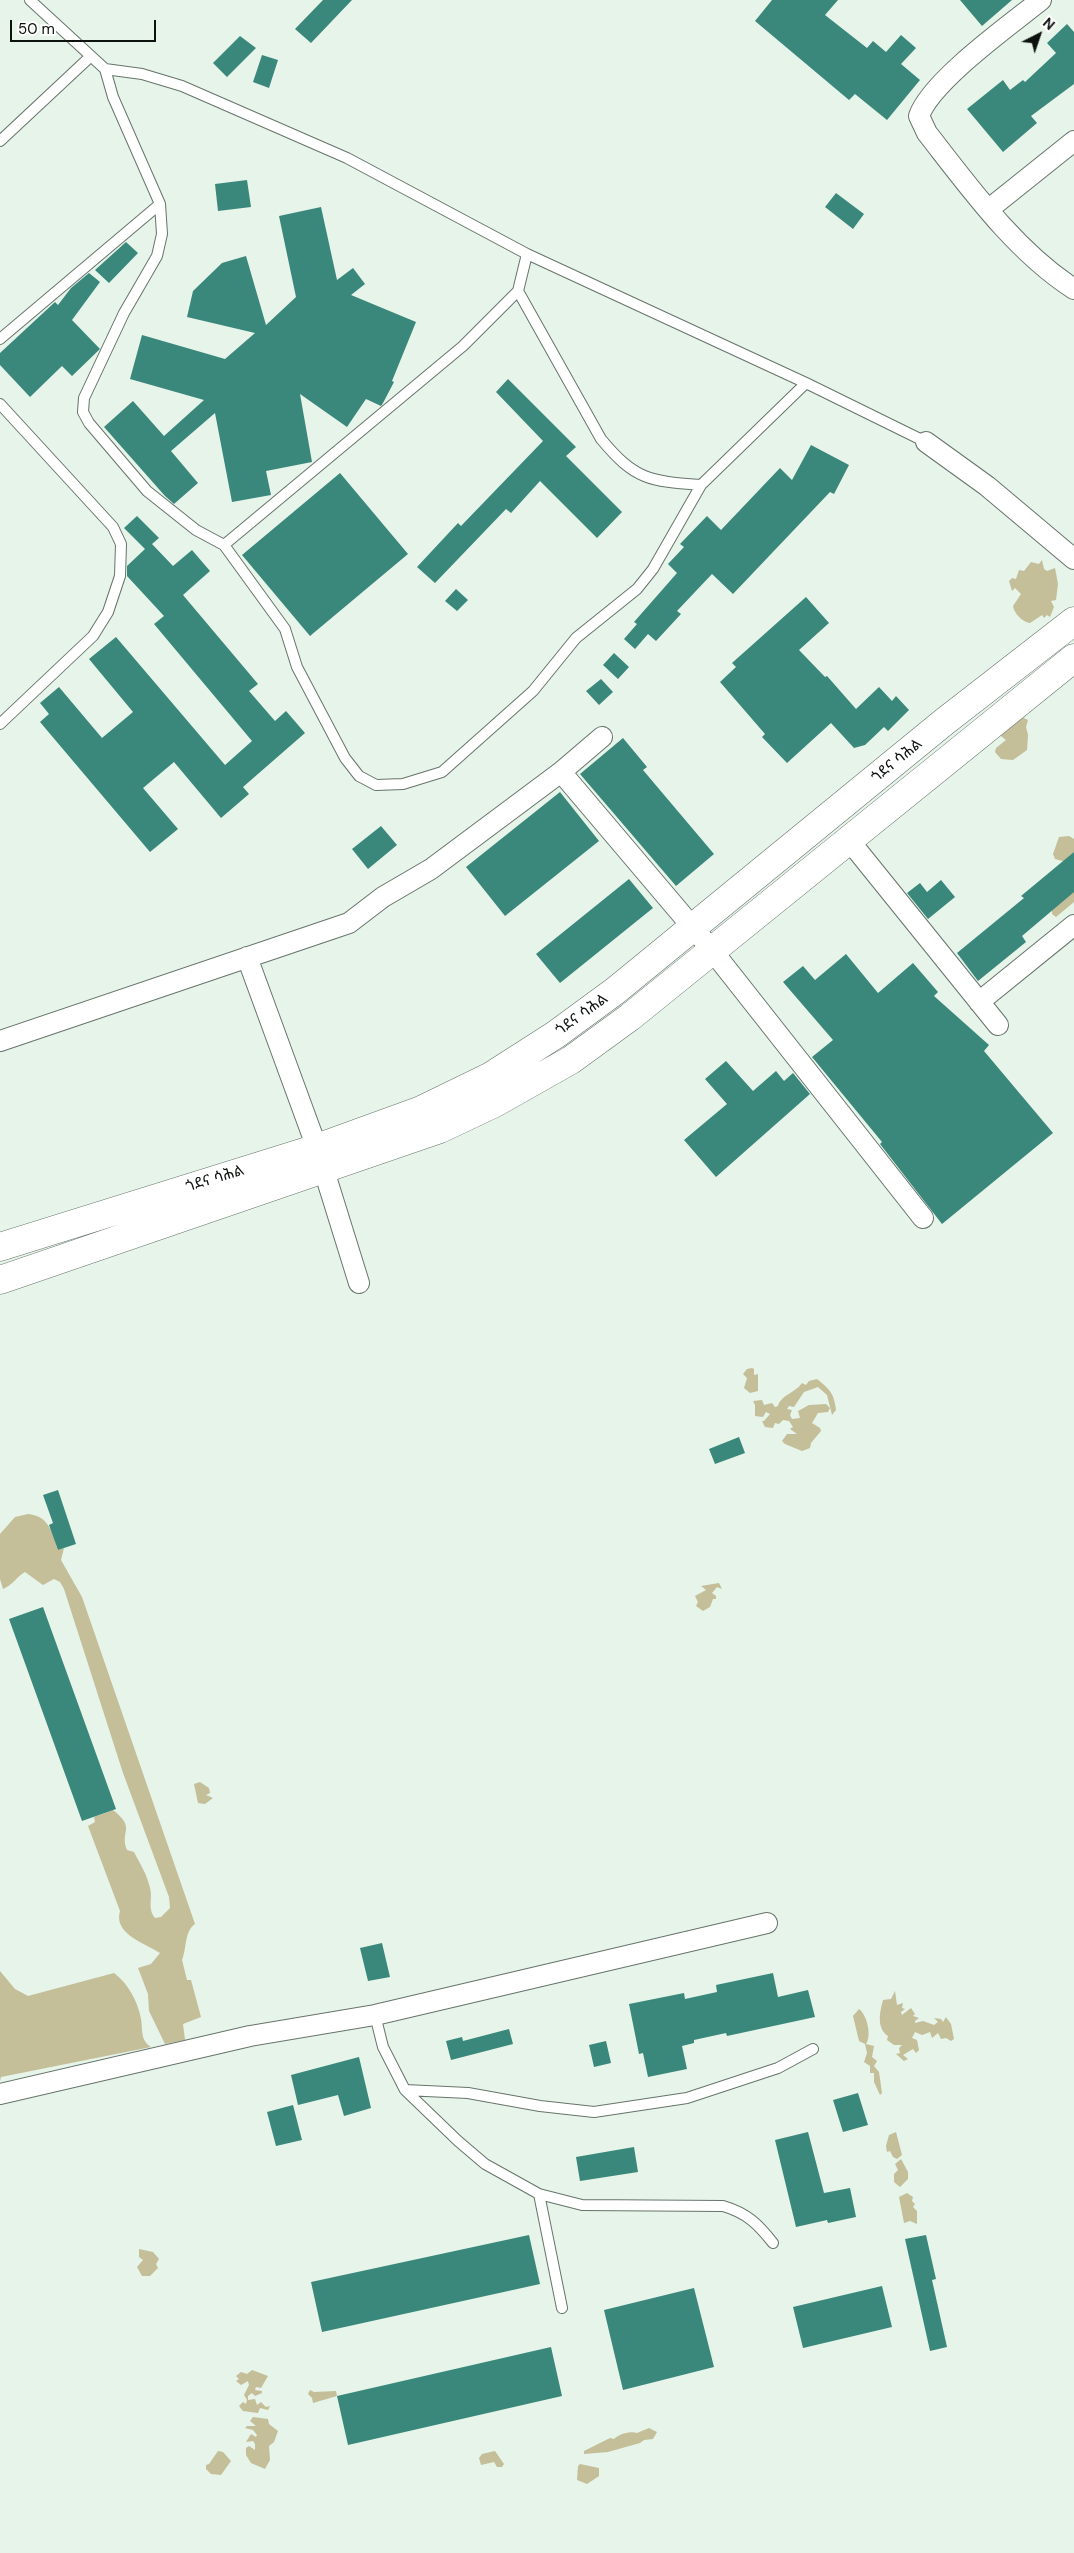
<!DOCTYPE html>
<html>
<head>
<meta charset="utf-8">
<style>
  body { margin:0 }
  #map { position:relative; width:1074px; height:2553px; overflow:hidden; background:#e6f4e9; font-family:"DM Sans",sans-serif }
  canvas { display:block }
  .north { position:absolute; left:1014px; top:10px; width:50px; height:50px; -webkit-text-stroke:4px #fff; paint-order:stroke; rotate:41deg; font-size:14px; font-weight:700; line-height:20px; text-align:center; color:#0d120e }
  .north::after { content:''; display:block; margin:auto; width:18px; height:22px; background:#0d120e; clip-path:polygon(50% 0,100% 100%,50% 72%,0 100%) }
  .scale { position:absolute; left:10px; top:20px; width:146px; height:22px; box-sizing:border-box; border:2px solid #0d120e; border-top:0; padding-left:6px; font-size:15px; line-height:18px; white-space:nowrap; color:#0d120e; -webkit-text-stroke:4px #fff; paint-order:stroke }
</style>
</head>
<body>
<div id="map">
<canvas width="1074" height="2553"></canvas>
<div class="north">N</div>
<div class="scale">50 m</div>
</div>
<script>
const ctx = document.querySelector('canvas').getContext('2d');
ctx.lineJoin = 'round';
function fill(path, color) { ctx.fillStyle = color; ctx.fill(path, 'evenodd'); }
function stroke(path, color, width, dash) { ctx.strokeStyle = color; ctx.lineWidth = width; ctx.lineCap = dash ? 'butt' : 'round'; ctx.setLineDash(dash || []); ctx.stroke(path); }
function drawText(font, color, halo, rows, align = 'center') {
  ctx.font = font + ' "DM Sans","Noto Sans Ethiopic",sans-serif'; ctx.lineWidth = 4; ctx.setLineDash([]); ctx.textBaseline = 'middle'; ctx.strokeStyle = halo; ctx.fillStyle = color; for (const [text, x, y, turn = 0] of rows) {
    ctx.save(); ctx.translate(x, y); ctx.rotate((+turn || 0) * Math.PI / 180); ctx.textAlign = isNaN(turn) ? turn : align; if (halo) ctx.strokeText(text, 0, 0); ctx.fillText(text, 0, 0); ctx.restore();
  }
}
fill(new Path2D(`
  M1042,560L1044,569L1047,571L1055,568L1058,584L1056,600L1051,601L1054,607L1050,617L1047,615L1044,618L1042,615L1030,623C1022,622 1014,613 1013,606L1021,594L1015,588L1012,591L1009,581L1012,578L1016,579L1019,570L1024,571L1031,562L1039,564Z
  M1020,716L1028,720L1026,727L1028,735L1027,750L1013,760L1001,759L995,752L996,748L1006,740L997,733Z
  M1069,836L1074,839V859L1066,862L1055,859L1053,854L1059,837Z
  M1074,883V902L1056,917L1052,914V906Z
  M752,1368L754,1369V1375L758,1374V1391L750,1393L744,1388L747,1378L743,1374L747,1369Z
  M817,1379C829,1389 834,1392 836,1410L832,1415L827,1395L818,1387L804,1392L794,1407L789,1406L787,1409L792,1410L790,1415L792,1419L800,1418L798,1411L809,1405L826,1404L830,1408L828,1412L818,1413L812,1423L820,1428L821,1431L811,1443L810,1448L802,1451L785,1444L782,1441L787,1434H797L790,1429L793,1427L789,1421L783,1420L779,1424L775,1423L773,1428L765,1427L762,1421H764L770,1414L766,1412L763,1417L755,1416V1405L753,1401L762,1400L764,1405L772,1403L775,1407L778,1406C781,1395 795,1393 802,1383L806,1385L809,1381Z
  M28,1514C49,1516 52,1532 58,1550L64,1548L61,1560L82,1597L195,1924C184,1932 187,1948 182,1960L187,1980H191L201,2017L183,2024L185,2040L165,2044L149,2011L148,1994L138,1968L151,1964L160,1953C145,1943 113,1934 120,1911L88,1826L95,1822L94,1817L113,1810C137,1829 119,1831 127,1850L134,1852C140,1864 147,1874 150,1888C153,1899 147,1908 155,1918L161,1917L170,1908L169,1897L123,1773L64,1589L60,1582L54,1579L43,1585L25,1572C16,1577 13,1585 3,1589L0,1579V1534L15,1517Z
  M719,1583L722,1589L717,1587L712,1593L716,1596V1599H713L710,1607L703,1611L696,1606L698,1602L695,1596L706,1590L701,1586Z
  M200,1782L209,1788L210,1793L206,1795L213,1798L205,1804L198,1803L194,1784Z
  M0,1971L15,1989L28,1996L114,1973C128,1983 138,2002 141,2019C143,2030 140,2040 151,2047L1,2077L0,2081Z
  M895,1991L897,2005L903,2003L902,2008L905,2009L901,2012L902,2015L911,2008L915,2014L913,2016L919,2018L915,2021V2023L923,2021L934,2025L938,2022L934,2018L941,2019L943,2022L946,2017L951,2024L954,2039L951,2041L946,2038L941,2039L938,2033L932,2038L930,2032L922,2035L915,2032L912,2038L917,2040L919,2050L916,2053L913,2049L903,2055L908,2059L904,2061L896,2054L900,2053L899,2048L902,2045H894L887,2040L888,2036C876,2028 880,2011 883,2000L891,1999Z
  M859,2009C867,2015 872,2035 866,2044L874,2046L872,2057L877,2061L874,2066L879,2072L882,2093L880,2095L874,2082V2073H870V2066L864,2062L867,2053L865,2044L859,2041L853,2016Z
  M896,2132L902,2155L897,2159L893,2157L890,2151L887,2152L886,2146L889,2135Z
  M901,2159L908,2172V2179L900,2187L894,2182V2174L898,2170L895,2164Z
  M907,2193L913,2197L912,2201L915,2204L913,2207L917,2211V2224L910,2221L904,2223L899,2197Z
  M139,2249L153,2252L159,2259L156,2264L158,2268L150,2276H142L137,2267L143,2260L139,2257Z
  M252,2370L268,2376L261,2388L256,2387L255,2390L262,2391V2393L255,2396L252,2393L248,2396V2400L255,2399L257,2405L261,2402L266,2407L270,2406L268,2410L260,2408L258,2413L243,2411L239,2406L243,2402L246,2404L247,2400L244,2395L249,2385L248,2381L241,2385L236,2381L239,2379L236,2376L241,2372L247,2374Z
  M310,2390L314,2392L336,2391L337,2396L313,2403L312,2398L308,2394Z
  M253,2417L268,2419L269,2424L278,2431L274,2442L269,2446L270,2460L265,2469L251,2463L246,2455V2448L249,2446L255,2450V2444L253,2441L246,2442L251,2434L256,2437L257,2435L253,2430L245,2428L247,2426H256L250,2421Z
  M649,2428L657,2432L653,2439L644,2440L640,2443L608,2452L584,2454V2451L610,2438L614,2439C619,2434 631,2431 637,2433Z
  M218,2451L223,2452L231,2461L221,2475L211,2474L206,2469V2465L209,2464Z
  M495,2451L504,2464L502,2467H497L494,2462L481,2465L479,2458L482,2454Z
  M580,2464L599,2468V2476L587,2484L577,2480L578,2466Z`), '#c4be99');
fill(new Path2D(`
  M323,0H352L311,43L295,29Z
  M772,0H838L825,15L867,48L873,41L886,52L901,35L916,48L901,64L920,80L887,120L855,94L849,100L755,21Z
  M960,0H1012L982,26Z
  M1067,24L1074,32V84L1031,116L1037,123L1003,152L967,109L1003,80L1010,90L1023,80L1025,82L1056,53L1047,43Z
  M240,36L256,48L227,77L213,63Z
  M262,55L278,60L269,88L253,82Z
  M247,180L251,207L218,211L215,184Z
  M836,193L864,214L853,229L825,207Z
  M321,207L337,280L353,268L365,284L351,295L416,322L392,381L394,382L383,403L381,406L366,399L347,427L300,394L312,462L266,471L271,495L232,502L215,413L171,451L198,483L174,504L165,496L104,427L133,401L164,436L204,400L130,379L142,335L225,359L255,333L187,317L193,291L222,263L246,256L266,325L296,297L279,216Z
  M126,242L138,253L109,283L95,270Z
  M89,273L100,282L72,320L100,349L72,376L62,366L30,397L0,365V353L55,302L58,305L71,288Z
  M508,379L576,447L566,456L622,512L597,538L540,481L511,513L506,509L435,583L417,567L458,523L461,526L543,441L496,392Z
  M811,445L849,465L834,494L830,492L733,594L712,574L677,611L681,614L656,641L648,634L635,649L624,639L637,624L634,622L677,573L668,564L684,547L680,544L707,516L721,530L780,468L792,480Z
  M340,473L408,554L310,636L242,555Z
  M137,516L159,538L152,544L173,566L192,550L210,571L183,595L258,684L249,691L275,721L286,711L305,733L243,787L249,794L221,818L174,762L143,788L178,829L150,852L40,722L49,714L40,703L59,687L102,738L133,712L89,659L116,637L225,765L252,741L154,624L164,616L127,576V566L145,549L124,528Z
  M456,589L468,600L457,611L445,601Z
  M806,597L829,623L799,650L825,677L827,676L856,709L879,687L892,701L896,696L909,710L888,731L884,727L865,745L854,748L831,723L787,763L762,737L765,734L720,682L736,667L732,663Z
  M614,653L629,667L618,679L603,665Z
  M601,679L613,692L599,705L586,691Z
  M623,738L647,767L643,770L714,854L676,886L580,774Z
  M560,792L599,841L505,916L466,867Z
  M381,826L397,845L368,869L352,849Z
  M1074,852V892L1022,936L1026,942L978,981L957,953L1024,898L1021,896Z
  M629,879L653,908L560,983L536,954Z
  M941,880L955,897L928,919L907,893L920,883L927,892Z
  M846,954L878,993L913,963L938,992L934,996L989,1045L984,1051L1053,1133L942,1224L880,1144L882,1142L812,1057L833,1040L783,982L803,966L815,980Z
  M726,1061L753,1091L776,1071L784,1081L793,1073L810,1094L716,1177L684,1140L727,1104L705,1079Z
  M739,1437L745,1453L715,1464L709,1449Z
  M58,1490L76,1544L58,1550L49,1525L53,1523L43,1495Z
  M43,1607L116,1809L82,1821L9,1619Z
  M382,1943L390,1977L368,1981L360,1948Z
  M773,1973L778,1997L808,1990L815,2017L727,2036L726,2033L694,2040V2043L682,2046L687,2069L648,2077L643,2053L639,2054L629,2004L684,1993L685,1999L717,1992L716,1985Z
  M509,2029L513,2044L451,2060L446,2041L462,2037L463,2041Z
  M606,2041L611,2063L594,2067L589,2045Z
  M359,2057L371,2108L344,2116L338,2095L298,2105L291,2075Z
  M858,2093L868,2125L843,2132L833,2100Z
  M293,2105L302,2140L276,2146L267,2112Z
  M808,2132L824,2193L850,2188L856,2217L828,2223L827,2220L796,2227L775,2140Z
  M634,2147L638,2172L580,2181L576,2157Z
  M529,2235L540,2284L322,2332L311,2282Z
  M926,2235L936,2279L932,2280L947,2347L930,2351L905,2239Z
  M882,2286L892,2327L803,2348L793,2307Z
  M694,2288L714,2367L623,2390L604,2310Z
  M551,2347L562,2396L348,2445L337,2396Z`), '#3a877b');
const lane = new Path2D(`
  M30,0L105,69
  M0,141L91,56
  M518,291L527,254
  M0,339L160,204
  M0,404L113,527L121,544L120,576L108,612L93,636L0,724
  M701,485C649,481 635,480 601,439L518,291L463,346L224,545L196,530L147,491L89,423L83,412L84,398L124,313L157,256L162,234L160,204L113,97L105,69L142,74L182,86L347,158L527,254L806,383L926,442
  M224,545L285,629L297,667L345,758L359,776L376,785L403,784L442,772L533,691L576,638L637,589L653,569L701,485L806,383
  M375,2015L383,2047L405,2090L458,2141L485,2164L539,2194L582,2205L723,2206C747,2213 758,2224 773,2243
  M405,2090L468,2093L540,2106L594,2112L687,2098L778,2068L813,2049
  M539,2194L562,2308`);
const street = new Path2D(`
  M1041,0C1010,25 931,81 919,116L927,133C970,188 1015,251 1074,289
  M989,209L1074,141
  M926,442L987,486L1074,559
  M561,772L711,949L923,1218
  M848,839L998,1025
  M247,957L317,1148L359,1283
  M979,1002L1074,925
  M0,1041L349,923L383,897L431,869L561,772L602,737
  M0,2094L250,2036L375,2015L767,1923`);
const highway = new Path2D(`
  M0,1247L317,1148L419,1111L491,1076L555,1035L615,991L944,722L1074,621
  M0,1280L440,1129L495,1103L571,1060L630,1017L1074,658`);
stroke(lane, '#67746b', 12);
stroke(street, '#67746b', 22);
stroke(highway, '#67746b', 29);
stroke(lane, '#fff', 10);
stroke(street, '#fff', 20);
stroke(highway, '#fff', 28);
drawText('15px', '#0d120e', '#fff', [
  ["ጎደና ሳሕል",897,761,-39],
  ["ጎደና ሳሕል",582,1015,-36],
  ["ጎደና ሳሕል",215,1179,-17]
]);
</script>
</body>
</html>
